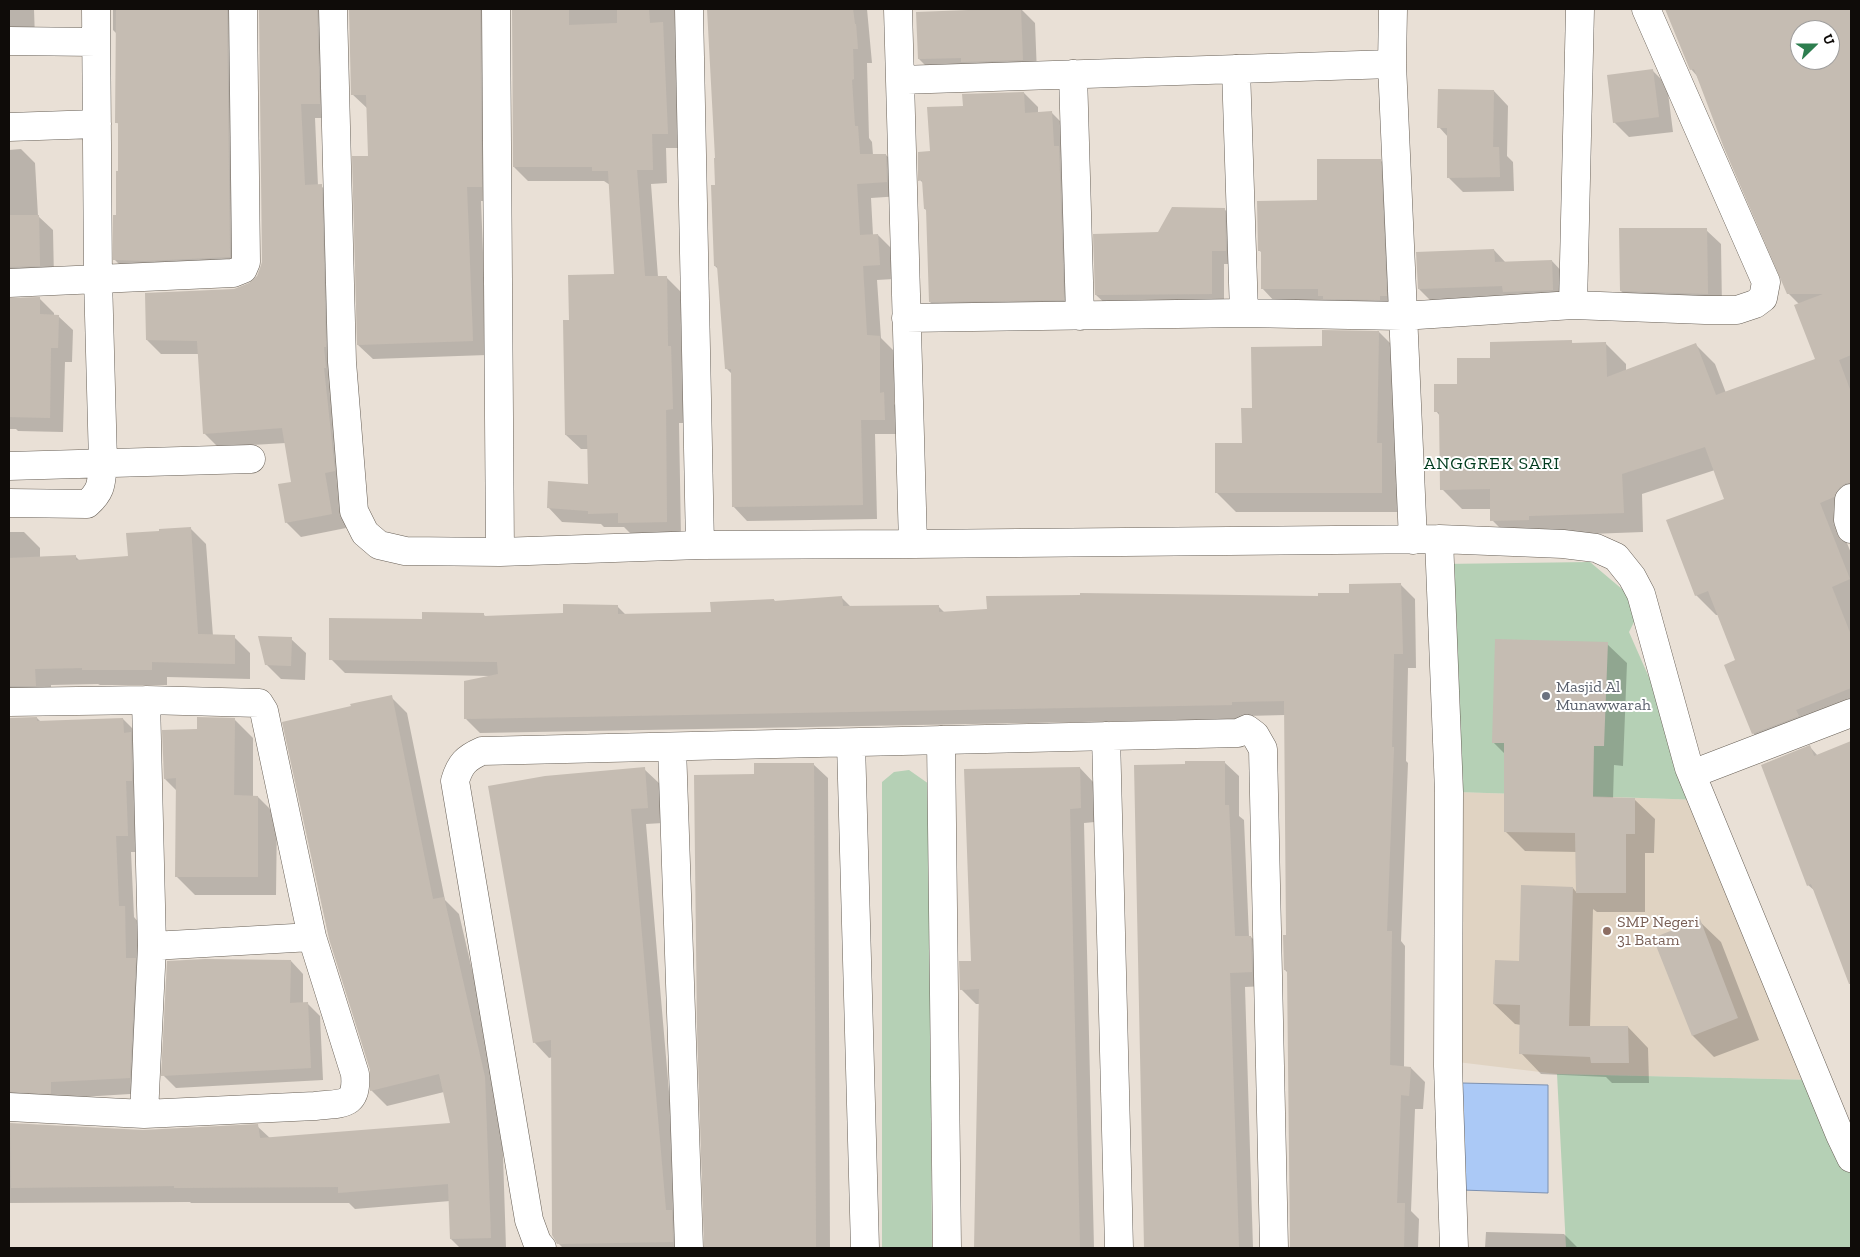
<!DOCTYPE html>
<html>
<head>
<meta charset="utf-8">
<style>
  body { margin:0 }
  #map { position:relative; width:1860px; height:1257px; overflow:hidden; background:#e9e0d6; font-family:"Zilla Slab",serif }
  canvas { display:block }
  .frame { position:absolute; inset:0; border:10px solid #0f0c09; pointer-events:none }
  .north { position:absolute; left:1790px; top:20px; width:50px; height:50px; box-sizing:border-box; background:#fff; border:1px solid #9f9e9d; border-radius:50%; rotate:68deg; font-size:14px; font-weight:700; line-height:20px; text-align:center; color:#0f0c09 }
  .north::after { content:''; display:block; margin:auto; width:18px; height:22px; background:#2d7e4f; clip-path:polygon(50% 0,100% 100%,50% 72%,0 100%) }
</style>
</head>
<body>
<div id="map">
<canvas width="1860" height="1257"></canvas>
<div class="frame"></div>
<div class="north">U</div>
</div>
<script>
const ctx = document.querySelector('canvas').getContext('2d');
ctx.lineJoin = 'round';
function fill(path, color) { ctx.fillStyle = color; ctx.fill(path, 'evenodd'); }
function stroke(path, color, width, dash) { ctx.strokeStyle = color; ctx.lineWidth = width; ctx.lineCap = dash ? 'butt' : 'round'; ctx.setLineDash(dash || []); ctx.stroke(path); }
function drawText(font, color, halo, rows, align = 'center') {
  ctx.font = font + ' "Zilla Slab",serif'; ctx.lineWidth = 4; ctx.setLineDash([]); ctx.textBaseline = 'middle'; ctx.strokeStyle = halo; ctx.fillStyle = color; for (const [text, x, y, turn = 0] of rows) {
    ctx.save(); ctx.translate(x, y); ctx.rotate((+turn || 0) * Math.PI / 180); ctx.textAlign = isNaN(turn) ? turn : align; if (halo) ctx.strokeText(text, 0, 0); ctx.fillText(text, 0, 0); ctx.restore();
  }
}
fill(new Path2D(`
  M1456,792L1703,800L1817,1080L1557,1074L1457,1062Z`), '#e0d3c2');
fill(new Path2D(`
  M1590,562L1642,606L1629,632L1703,800L1456,792L1443,564Z
  M909,770L929,784L932,1248H882V782L894,772Z
  M1557,1074L1817,1080L1851,1163V1248H1566Z`), '#b5d0b5');
const water = new Path2D(`
  M1461,1083L1548,1085V1193L1462,1190Z`);
fill(water, '#abc9f6');
stroke(water, '#7c90af', 1);
fill(new Path2D(`
  M9,9H34L35,39L9,48Z
  M113,9H252L244,271L129,274L115,260L120,172V125L116,122L117,34L113,30Z
  M260,9H343L334,118H315L318,186H321L336,200L339,487L346,528L301,537L286,522L293,483L286,443L218,447L204,433L199,354H161L147,340L234,290L250,284L258,276L263,262Z
  M350,9H505L495,201H481L487,355L373,359L358,345L369,157L368,109L352,94Z
  M513,9H676L681,148H666L667,183L651,184L658,277H666L681,292L682,359L685,362L686,423H679L681,536L634,537L624,527H604L601,524L562,522L548,507L589,485V449H581L566,435L570,321L615,275L610,185L604,181H528L514,167Z
  M708,9H867L872,63H867L869,138L872,142L873,155H886L900,169L901,196L871,198L873,235H878L892,249L894,279L877,280L881,338L894,351V404L898,408L899,434H875L877,519L747,521L733,506L732,374L726,368L719,270L715,266L716,159Z
  M1021,9L1035,23L1037,74L933,73L919,59L917,13Z
  M1666,9H1851V518L1839,523L1851,553V716L1773,754L1753,733L1737,661L1718,615H1716L1696,595L1726,499L1715,470L1642,494L1643,532L1590,534L1512,540L1492,520L1491,509H1462L1442,489L1440,416L1436,411L1458,385L1492,359L1571,342L1574,344H1606L1626,364V371L1695,344L1715,364L1726,393L1817,360L1799,304L1788,293L1697,76L1691,69ZM1800,30H1830V60H1800Z
  M1652,70L1667,85L1673,132L1629,137L1614,122Z
  M1494,91L1508,106L1507,156L1513,162L1514,191L1463,192L1449,178L1448,137L1439,127Z
  M1024,93L1038,107V113H1052L1066,127L1078,314L944,316L930,302L927,211L925,209L924,184L920,180L931,153L964,107Z
  M21,149L35,163L38,216L53,230L54,280L9,291V150Z
  M1380,160L1395,174L1401,310L1276,303L1262,288V253L1259,250Z
  M1224,209L1238,222L1239,264H1224V307L1110,308L1096,295L1158,233Z
  M1706,230L1721,244L1722,308L1635,305L1621,291Z
  M1494,250L1506,263L1552,261L1566,276L1567,304L1433,303L1419,289Z
  M40,299L54,313V316H58L73,330L72,362H65L63,432L18,431L16,429H9V300Z
  M1379,332L1399,352L1401,512H1236L1216,492L1244,444L1253,409L1323,347Z
  M190,528L206,544L213,636L234,637L250,653V679L167,677V685H100L98,684L51,685V701L11,711L9,719L37,718L41,722L123,719L139,735L143,852H131L134,917L140,924L146,1093L66,1098L11,1115L9,1123V532H24L40,548V557L75,556L80,561L129,558Z
  M1401,585L1415,599L1416,668H1408L1406,761L1408,763L1401,941L1405,946L1404,1067L1411,1068L1425,1082L1423,1109H1415L1411,1211L1419,1219L1418,1248H1291L1288,973L1285,970L1288,936L1285,715L1246,716V719L480,733L466,719L489,676L345,673L331,659L424,620L483,614L486,617L564,614L617,606L626,615L712,613L774,600L776,602L841,597L851,607L938,606L945,613L1319,598L1350,594Z
  M291,639L306,653L305,680L281,679L266,664Z
  M1607,644L1627,663L1623,766L1614,765L1613,799L1635,800L1655,819L1654,853H1645V912H1597L1593,909L1590,1027H1628L1648,1048L1649,1083H1612L1606,1077L1541,1074L1521,1053V1025L1515,1024L1494,1004L1520,963L1573,888L1577,893V852L1525,851L1505,831V754L1493,742Z
  M391,697L407,713L445,900L459,914L501,1094L506,1248H460L451,1239L450,1201L355,1209L349,1203H191L190,1202L9,1203V1124L143,1131L257,1126L271,1139L452,1125L444,1092L387,1106L371,1090Z
  M234,719L253,738V797H258L277,816L276,895H195L176,876L177,791L165,779L198,730Z
  M1851,743V986L1815,891L1808,885L1810,747L1818,756Z
  M1224,762L1239,776V816L1244,820L1249,937H1251L1266,952V986L1245,987L1253,1248H1145L1136,766H1186Z
  M813,764L828,778L830,1248H706L698,1029L755,776Z
  M1080,768L1094,783L1095,822L1084,823L1094,1248H975L980,1004H976L961,989L973,962Z
  M644,769L660,784L663,823L646,824L680,1220L688,1248H563L558,1243L553,1057L549,1058L534,1042Z
  M1699,921L1721,942L1759,1040L1714,1057L1693,1036Z
  M291,961L303,974V1003H307L320,1016L323,1080L176,1088L163,1075Z
  M1486,1232L1564,1234L1578,1248H1485Z`), '#0003');
fill(new Path2D(`
  M116,9H227L230,257L145,261L113,260V215H116V171H118V123H115Z
  M259,9H317L320,104H301L305,185L322,184L326,347H324L326,368H324L335,471L325,473L332,514L285,523L278,484L291,482L282,428L203,434L197,341L146,340L145,293L234,289L249,283L257,276L260,268L262,262Z
  M349,9H480L482,187H467L473,341L357,345L352,156H368L366,95H351Z
  M512,9H569V25L617,23V9H649L650,23L663,22L668,134H652L653,170H637L645,276H667L668,346H671L673,409L666,410L667,522L618,523V513L588,514V511L547,508L548,481L588,484L587,435H565L563,320H569L568,275L614,274L608,171H592V167H513Z
  M707,9H853L855,24H856L858,49H853L854,79L852,80L855,126H858L860,154H886L887,182L857,184L860,235L878,234L880,265L863,266L867,335L880,336V393L884,392L885,420H861L863,505L732,507L731,369H725L717,266H714L711,185H715L714,158H715Z
  M994,9H1021L1023,60L961,62V58L918,59L916,12Z
  M1665,9H1851V355L1839,360L1851,392V483H1846L1840,487L1834,497L1820,503L1850,579L1832,587L1851,635V688L1796,710L1799,716L1752,734L1724,665L1735,660L1708,591L1695,596L1666,520L1724,499L1705,447L1622,474L1624,513L1529,516V520L1490,521V489L1440,490L1439,412H1434V384H1457V358H1490V342L1572,340V343L1606,342L1607,377L1696,343L1716,395L1815,359L1794,305L1823,294H1787L1724,148L1694,69L1690,70ZM1800,30H1830V60H1800Z
  M1653,69L1659,117L1613,123L1607,75Z
  M1438,89L1494,90L1493,147H1499L1500,177L1447,178V128H1437Z
  M1024,92L1025,113L1052,111L1054,146H1059L1064,300L929,302L926,209H924L922,180L918,181V152L930,151L927,107L963,106L962,94Z
  M1317,159H1381L1387,296H1380V300L1323,299V296H1318V289H1261V251H1258L1257,201L1317,200Z
  M1172,207L1225,208L1226,251H1212V294L1095,295L1093,234L1158,232Z
  M9,215H39L40,266L9,267Z
  M1619,228H1707L1708,294L1620,291Z
  M1494,249L1495,262L1552,260L1553,290L1503,292L1502,286L1418,289L1416,252Z
  M40,297V314L59,315L58,348H51L50,418L9,417V298Z
  M1322,330L1379,331L1377,443H1382V493H1215V443H1242L1241,408H1252L1251,347L1322,346Z
  M191,527L198,634L235,635V664L152,662V670H82V668L35,669L36,686H9V558L76,555V560L128,556L126,533L159,531V529Z
  M1401,583L1403,654H1394L1392,747H1394L1387,931H1392L1390,1065L1411,1067L1409,1096L1401,1095L1397,1203H1405L1404,1248H1290L1287,970H1284L1283,935H1286L1284,701L1232,702V705L464,719V681L498,674L497,662L329,660V618L422,619V612L484,613V616L563,613V604L618,605V614L711,612L710,602L774,599V601L842,596L843,606L939,605V612L987,609L986,596L1080,595V593L1318,596V593H1349V584Z
  M258,636L292,637L291,666L265,665Z
  M1495,639L1608,642L1604,746H1594L1593,797L1635,798V834H1626V893H1576L1575,833L1504,832V743H1492Z
  M392,695L433,899L444,897L485,1077L491,1238L450,1239L448,1184L338,1193V1187L174,1188V1186L11,1188L10,1123L143,1130L258,1124L260,1138L450,1123L439,1074L370,1091V1070L329,939L282,722L351,706L350,704Z
  M37,717V721L123,718L124,733L131,732L132,781H126L128,836H116L119,906H125L126,958H136L130,1078L51,1082V1094L9,1092V718Z
  M197,717L235,718L234,795L258,796V877H175L176,778L164,779L162,730L197,729Z
  M1851,741V984H1849L1811,884L1807,886L1761,765L1810,745L1814,756Z
  M1185,761H1225V805H1229L1235,936H1251L1252,972L1230,973L1239,1248H1144L1134,765L1185,764Z
  M754,763H814L816,1248H704L697,1029L694,775L754,774Z
  M645,767L648,808L631,809L666,1210H672L673,1242L557,1244L552,1235L551,1040L533,1043L488,786L545,776Z
  M1080,767L1081,808L1070,809L1080,1248H974L979,989L960,990L959,961H971L964,769Z
  M1521,885L1573,887L1569,1026H1628L1629,1063H1591L1590,1057L1519,1054L1520,1005L1493,1004L1495,960L1519,961Z
  M1700,919L1738,1018L1692,1036L1653,938Z
  M205,959L291,960L290,1003L308,1002L311,1068L161,1076L167,961Z`), '#c5bcb2');
const minor = new Path2D(`
  M333,9L342,362L354,511L365,533L379,545L405,551L500,552L700,545L913,544L1439,539L1563,544L1596,548L1616,557L1632,577L1641,594L1689,768L1840,1135L1851,1158
  M496,9L500,552
  M689,9L700,545
  M898,9L913,544
  M1393,9L1392,64L1413,540
  M9,41L96,42
  M1236,69L1244,313
  M1073,74L1080,316
  M900,80L1392,64
  M9,127L97,124
  M9,283L233,273L243,269L246,262L243,9
  M1573,305L1580,9
  M906,318L1244,313L1402,316L1573,305L1705,310H1737L1755,304L1763,298L1766,282L1646,9
  M9,466L251,459
  M1851,498L1849,500L1848,520L1851,529
  M9,503L87,504C103,490 101,482 103,462L98,278L96,9
  M1439,539L1449,792L1448,1066L1454,1248
  M9,702L146,700L259,703L264,711L312,937L355,1074C358,1107 342,1103 315,1106L144,1114L9,1107
  M1106,736L1119,1248
  M941,740L947,1248
  M851,743L865,1248
  M672,747L689,1248
  M1692,774L1851,713
  M152,946L312,937
  M144,1114L152,946L146,700
  M542,1248L537,1242L529,1220L455,781C460,764 466,758 482,751L1238,733L1247,729L1255,735L1263,749L1274,1248`);
stroke(minor, '#686057', 29);
stroke(minor, '#fff', 28);
for (const [x, y, r, color] of [
  [1546,696,5,"#6b7280"],
  [1607,931,5,"#8d6e63"]
]) { const dot = new Path2D(); dot.arc(x, y, r, 0, 2 * Math.PI); ctx.fillStyle = color; ctx.fill(dot); stroke(dot, '#fff', 2); }
drawText('16px', '#5b616d', '#fff', [
  ["Masjid Al",1556,687],
  ["Munawwarah",1556,705]
], 'left');
drawText('16px', '#785e54', '#fff', [
  ["SMP Negeri",1617,922],
  ["31 Batam",1617,940]
], 'left');
ctx.letterSpacing = '1px';
drawText('18px', '#003b1d', '#fff', [
  ["ANGGREK SARI",1492,464]
]);
ctx.letterSpacing = '0px';
</script>
</body>
</html>
